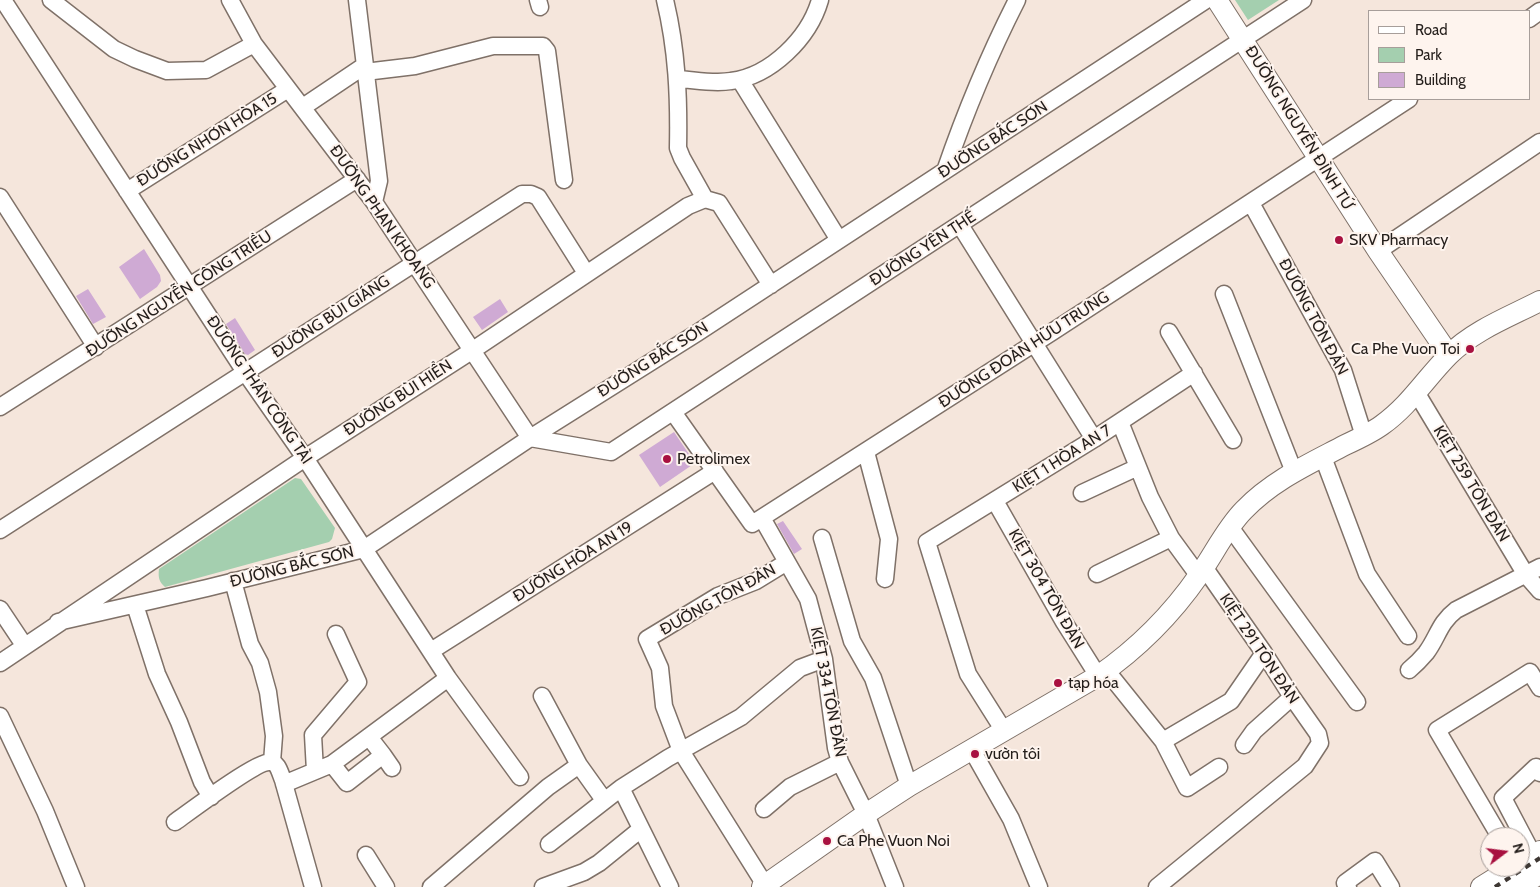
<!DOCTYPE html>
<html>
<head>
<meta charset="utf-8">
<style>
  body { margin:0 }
  #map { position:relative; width:1540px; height:887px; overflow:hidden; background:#f5e6dc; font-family:Cabin,sans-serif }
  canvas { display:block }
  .legend { position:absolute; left:1368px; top:10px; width:162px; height:90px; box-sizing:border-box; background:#fef4ee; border:1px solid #a79e9a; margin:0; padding:6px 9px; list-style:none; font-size:15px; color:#241e1b }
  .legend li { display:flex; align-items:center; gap:10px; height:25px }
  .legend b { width:25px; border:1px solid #a79e9a }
  .north { position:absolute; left:1480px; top:827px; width:50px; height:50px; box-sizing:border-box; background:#fef4ee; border:1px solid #a79e9a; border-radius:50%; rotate:75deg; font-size:14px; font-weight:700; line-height:20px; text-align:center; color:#241e1b }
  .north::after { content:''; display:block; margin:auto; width:18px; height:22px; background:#a81140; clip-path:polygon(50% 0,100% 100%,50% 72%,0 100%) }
</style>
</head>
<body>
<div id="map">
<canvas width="1540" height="887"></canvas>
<ul class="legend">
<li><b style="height:6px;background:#fff"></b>Road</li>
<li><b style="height:14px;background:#a4cfaf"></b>Park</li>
<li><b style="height:14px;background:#cfaad4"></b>Building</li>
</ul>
<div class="north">N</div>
</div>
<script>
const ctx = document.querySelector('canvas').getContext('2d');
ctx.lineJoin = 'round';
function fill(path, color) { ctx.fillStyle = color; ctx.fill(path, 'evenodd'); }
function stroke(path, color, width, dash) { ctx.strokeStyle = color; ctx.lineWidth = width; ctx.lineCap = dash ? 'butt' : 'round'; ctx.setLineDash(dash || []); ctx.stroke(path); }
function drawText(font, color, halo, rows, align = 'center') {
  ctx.font = font + ' Cabin,sans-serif'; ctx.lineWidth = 4; ctx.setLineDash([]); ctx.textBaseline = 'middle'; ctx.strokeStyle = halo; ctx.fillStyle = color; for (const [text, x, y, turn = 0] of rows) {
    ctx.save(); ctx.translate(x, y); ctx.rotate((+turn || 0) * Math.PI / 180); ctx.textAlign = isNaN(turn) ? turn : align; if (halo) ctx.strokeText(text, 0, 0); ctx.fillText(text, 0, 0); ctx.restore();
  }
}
fill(new Path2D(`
  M1235,0H1279L1248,20Z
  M295,478L301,479L335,528L332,539L329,542L165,587C159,582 158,577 159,569Z`), '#a4cfaf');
fill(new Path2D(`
  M144,249L160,275L161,281L157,287L140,299L119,267Z
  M88,289L106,317L93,324L76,296Z
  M500,299L508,312L482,330L473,317Z
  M235,318L255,350L248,355L245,354L226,324Z
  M674,432L695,463L660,487L639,455Z
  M783,521L802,549L794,554L777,524Z`), '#cfaad4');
const minor = new Path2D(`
  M3,0L245,372L305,458L448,678L520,777
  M51,0L114,49L135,59L167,71L206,70L254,44
  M230,0L254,44L374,202L530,438
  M357,0L379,181L374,202
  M538,0L540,7
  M665,0C677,50 679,97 678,148L682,158L705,199
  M1529,19L1540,11
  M365,72L415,66L493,46H543L547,51L564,180
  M678,79C695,80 714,84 731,81C771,76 809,38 820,0
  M740,80L839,240
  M303,107L364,66
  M945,171C965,113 989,55 1017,0
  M127,191L288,89
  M0,197L96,347
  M1251,203L1343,370L1364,436
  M960,225L1094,439
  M1378,251L1540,142
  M1224,294L1294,472
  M1169,332L1233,440
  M1416,392L1526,575L1540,591
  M0,407L357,179
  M673,412L752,524L1052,332L1409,99
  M1120,422L1150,497L1171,538L1198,575
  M530,438L611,452L1303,0
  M866,452L889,539L885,579
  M1323,457L1367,574L1408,636
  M1082,493L1138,467
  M995,501L1064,622L1098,676
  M762,518L808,599L824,659L836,748L840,762L866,814L895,887
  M1230,527L1357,702
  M0,530L522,194H531L538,197L586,273
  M822,538L852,641L873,678L909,786
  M1097,574L1171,538
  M233,581L250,644L260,663L268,692L274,736L272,762
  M135,605L157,674L179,722L202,782L211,797
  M0,609L24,645
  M58,622L207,588L364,549L530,438L697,333L1206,0
  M431,651L715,471
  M0,663L305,458L473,350L688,206L705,199L719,203L771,285
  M1106,670L1163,741L1187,788L1219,767
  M1409,670C1415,665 1421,659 1426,653C1438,637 1439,623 1456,610L1540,567
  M542,696L579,765L604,800
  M0,716L45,811L76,887
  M1004,731L968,674L927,542L1094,439L1194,373
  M1163,741L1231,701L1264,653
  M1244,745L1254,731L1292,697
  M972,750L1011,819L1039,887
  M383,755L392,768
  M332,764L347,783L383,755L369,737
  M315,771L313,735L358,682L336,634
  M284,784L332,764L448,678
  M621,788L670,887
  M764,809L790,787L840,762
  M175,822C189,812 257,761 270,762C278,762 280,773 283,780L313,887
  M1500,837L1437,730L1530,672L1540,688
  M549,844L621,788L668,758L741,717L800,668L824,659
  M366,855L386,887
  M1533,855L1503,798L1536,767L1540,773
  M765,885L681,751L664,706L660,668L647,639L718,596L756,581L787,562
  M431,887L548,787L579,765
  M543,887L584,872L599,863L641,829
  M1157,887L1305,766L1320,743L1318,734L1292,697L1264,653L1204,567
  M1348,887L1345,883L1375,861L1391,887`);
const tertiary = new Path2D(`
  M1217,0L1378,251L1449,355
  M1520,863L1540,851
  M762,887L866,814L909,786L1098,676C1137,649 1172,614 1199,575C1214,554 1226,528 1244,510C1273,480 1309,464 1345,445C1358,439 1371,433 1382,425C1409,406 1426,378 1449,355C1474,330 1509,317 1540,301
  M1481,887L1513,867`);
const trunk = new Path2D(`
  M1511,887L1540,869`);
stroke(minor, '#7f7168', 19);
stroke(tertiary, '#7f7168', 22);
stroke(trunk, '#7f7168', 30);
stroke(minor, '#fff', 16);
stroke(tertiary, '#fff', 20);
stroke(trunk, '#fff', 28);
stroke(new Path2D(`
  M1495,887L1540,858`), '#3e3733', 4, [6, 6]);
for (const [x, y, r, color] of [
  [1339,240,5,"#a81140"],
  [1470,349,5,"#a81140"],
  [667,459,5,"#a81140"],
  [1058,683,5,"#a81140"],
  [975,754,5,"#a81140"],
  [827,841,5,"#a81140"]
]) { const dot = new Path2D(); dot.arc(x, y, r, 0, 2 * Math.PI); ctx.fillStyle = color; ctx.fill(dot); stroke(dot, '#fef4ee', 2); }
drawText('16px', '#241e1b', '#fef4ee', [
  ["ĐƯỜNG NGUYỄN ĐÌNH TỨ",1299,128,58],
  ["ĐƯỜNG NHƠN HÒA 15",207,140,-32],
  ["ĐƯỜNG BẮC SƠN",993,140,-33],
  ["ĐƯỜNG PHAN KHOANG",382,217,55],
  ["ĐƯỜNG YÊN THẾ",923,249,-33],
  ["ĐƯỜNG NGUYỄN CÔNG TRIỀU",179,294,-33],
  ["ĐƯỜNG BÙI GIÁNG",331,317,-33],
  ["ĐƯỜNG TÔN ĐẢN",1313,317,62],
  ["ĐƯỜNG ĐOÀN HỮU TRƯNG",1024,350,-33],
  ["ĐƯỜNG BẮC SƠN",653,360,-32],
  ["ĐƯỜNG THÂN CÔNG TÀI",259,390,56],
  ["ĐƯỜNG BÙI HIỂN",398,398,-33],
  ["KIỆT 1 HÒA AN 7",1062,459,-32],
  ["KIỆT 259 TÔN ĐẢN",1471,484,59],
  ["ĐƯỜNG HÒA AN 19",573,562,-32],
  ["ĐƯỜNG BẮC SƠN",292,567,-14],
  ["KIỆT 304 TÔN ĐẢN",1046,589,60],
  ["ĐƯỜNG TÔN ĐẢN",718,600,-29],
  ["KIỆT 291 TÔN ĐẢN",1259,649,56],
  ["KIỆT 334 TÔN ĐẢN",828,692,79]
]);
drawText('16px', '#241e1b', '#fef4ee', [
  ["SKV Pharmacy",1349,240],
  ["Ca Phe Vuon Toi",1460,349,"right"],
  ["Petrolimex",677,459],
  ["tạp hóa",1068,683],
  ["vườn tôi",985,754],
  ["Ca Phe Vuon Noi",837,841]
], 'left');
</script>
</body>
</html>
